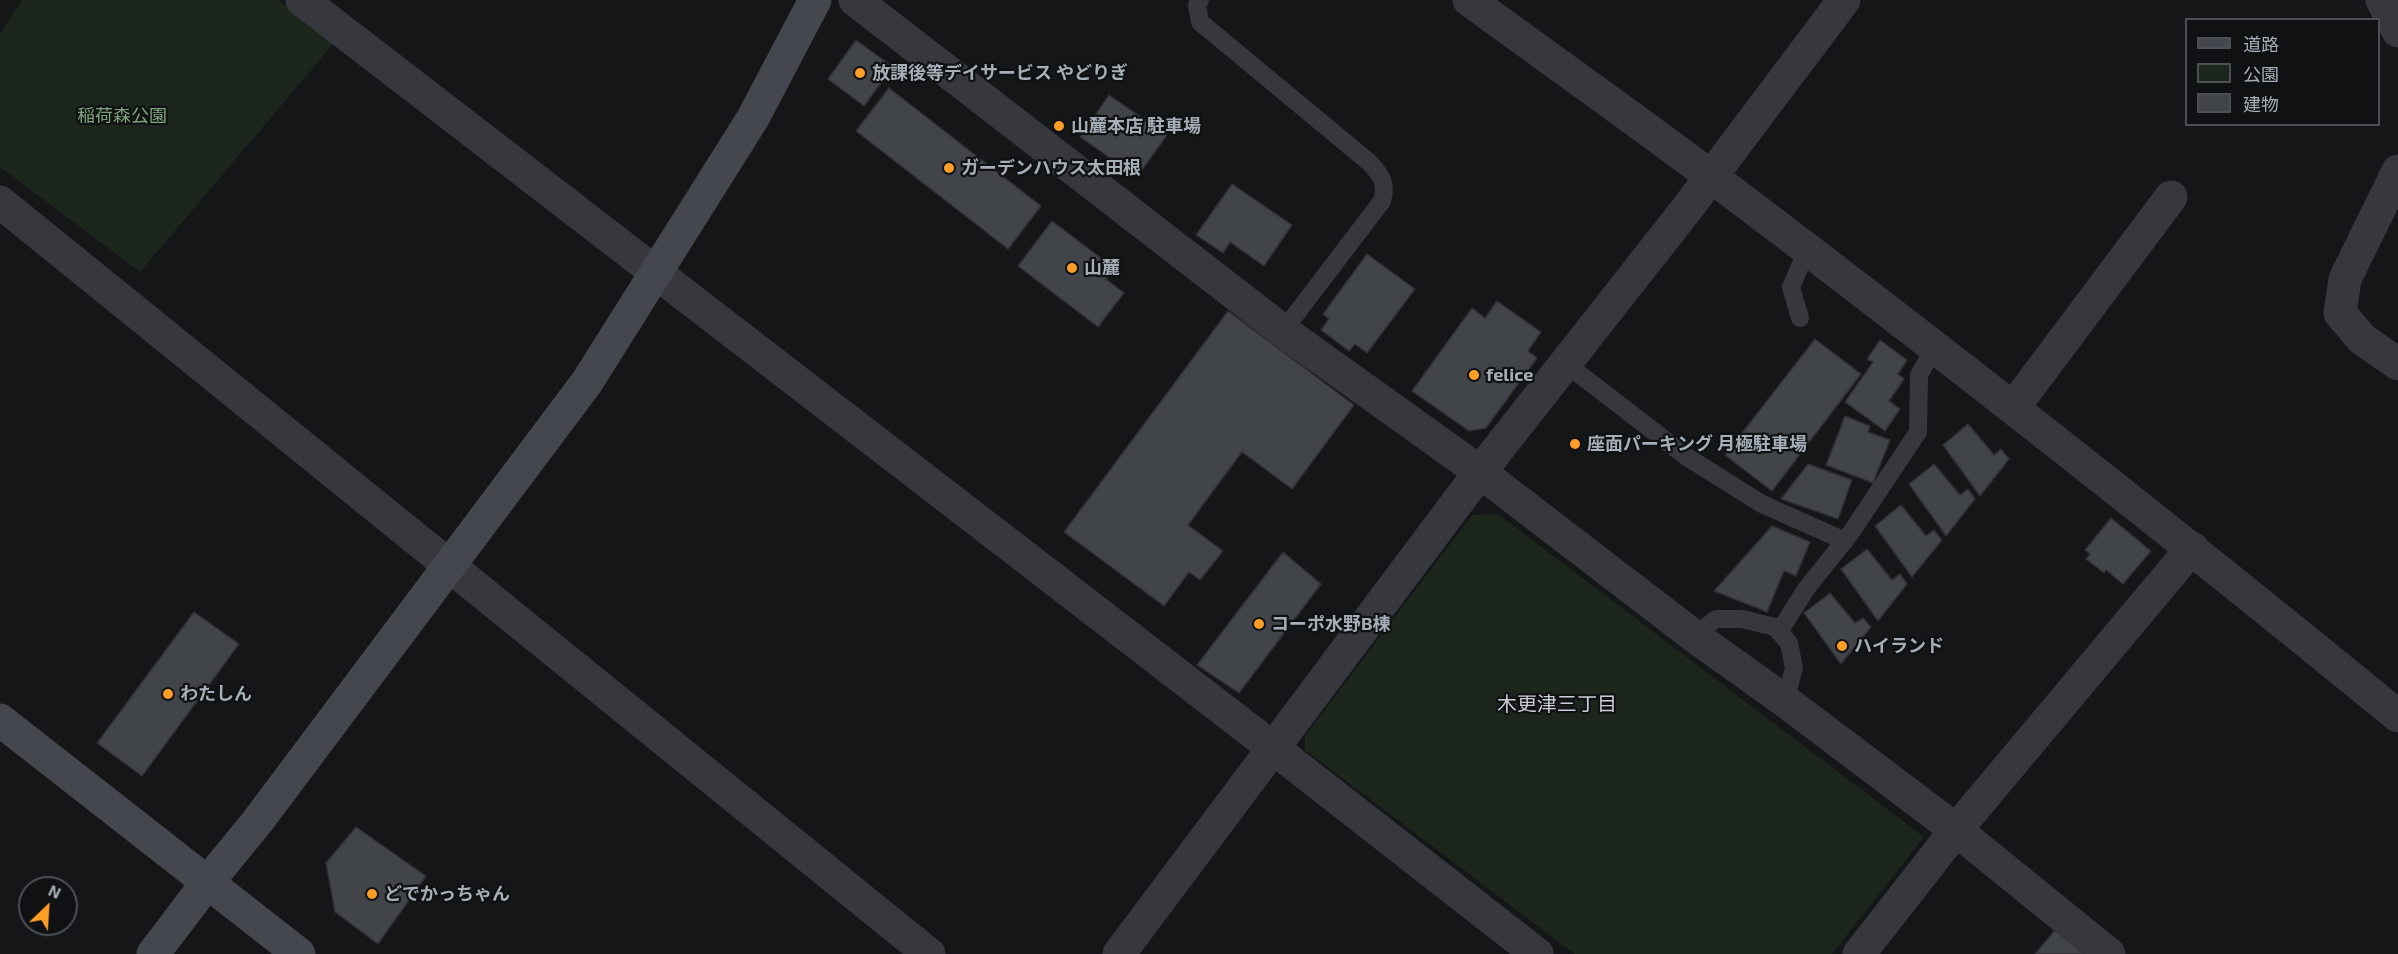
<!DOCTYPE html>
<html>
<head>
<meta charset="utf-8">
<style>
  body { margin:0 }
  #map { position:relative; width:2398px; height:954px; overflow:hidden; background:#151618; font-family:"Exo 2","Noto Sans JP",sans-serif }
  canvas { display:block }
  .legend { position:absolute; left:2185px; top:18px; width:195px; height:108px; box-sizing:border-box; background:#101113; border:2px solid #4c5055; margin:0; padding:8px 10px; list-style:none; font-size:18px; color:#a6aeb8 }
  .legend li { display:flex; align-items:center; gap:12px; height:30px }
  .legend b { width:30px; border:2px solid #4c5055 }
  .north { position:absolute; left:18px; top:876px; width:60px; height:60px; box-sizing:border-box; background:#101113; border:2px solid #4c5055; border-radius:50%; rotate:25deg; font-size:16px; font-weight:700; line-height:24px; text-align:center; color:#a6aeb8 }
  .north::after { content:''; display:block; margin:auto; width:21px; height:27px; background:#fe9e27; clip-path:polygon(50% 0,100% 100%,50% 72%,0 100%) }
</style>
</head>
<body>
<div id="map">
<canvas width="2398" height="954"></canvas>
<ul class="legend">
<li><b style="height:8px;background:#44474d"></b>道路</li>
<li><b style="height:16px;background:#1d261d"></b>公園</li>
<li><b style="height:16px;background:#414448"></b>建物</li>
</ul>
<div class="north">N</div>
</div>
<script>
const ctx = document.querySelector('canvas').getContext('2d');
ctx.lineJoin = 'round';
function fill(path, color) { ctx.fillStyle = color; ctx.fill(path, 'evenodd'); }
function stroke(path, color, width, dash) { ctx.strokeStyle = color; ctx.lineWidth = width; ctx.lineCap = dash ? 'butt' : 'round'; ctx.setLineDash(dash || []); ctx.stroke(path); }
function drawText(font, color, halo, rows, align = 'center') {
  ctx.font = font + ' "Exo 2","Noto Sans JP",sans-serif'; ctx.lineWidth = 4.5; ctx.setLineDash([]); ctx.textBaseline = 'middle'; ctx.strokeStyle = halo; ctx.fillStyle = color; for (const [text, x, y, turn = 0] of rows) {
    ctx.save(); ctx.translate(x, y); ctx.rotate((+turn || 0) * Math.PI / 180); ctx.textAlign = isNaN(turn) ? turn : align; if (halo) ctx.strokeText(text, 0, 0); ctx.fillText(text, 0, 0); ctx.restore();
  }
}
fill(new Path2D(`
  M22,0H279L335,42L140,272L0,167V34Z
  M1498,514L1924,837L1832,954H1575L1305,750V736L1472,515Z`), '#1d261d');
const building = new Path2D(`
  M856,40L893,67L864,106L828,79Z
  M889,88L1041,206L1008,249L856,131Z
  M1109,95L1167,135L1137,177L1080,137Z
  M1232,184L1292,225L1264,266L1230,242L1223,253L1196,235Z
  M1052,221L1114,268L1106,279L1124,293L1098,327L1018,266Z
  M1367,254L1415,289L1367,353L1355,344L1349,351L1321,330L1329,319L1323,314Z
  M1497,301L1541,332L1528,351L1537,358L1486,428L1469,431L1412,391L1472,308L1485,318Z
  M1228,311L1354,405L1292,489L1242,452L1188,525L1223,551L1200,580L1189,572L1164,606L1064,532Z
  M1815,339L1861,374L1772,491L1725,455Z
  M1880,340L1907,360L1898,374L1904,379L1889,401L1900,409L1885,431L1845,402L1873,362L1867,359Z
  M1845,416L1870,426L1868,432L1890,440L1873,483L1826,465Z
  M1968,424L1994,455L2001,449L2009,459L1980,496L1943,445Z
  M1808,464L1852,480L1838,519L1781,499Z
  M1934,464L1960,495L1968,489L1975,499L1946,536L1909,484Z
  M1901,505L1926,536L1934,530L1942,540L1912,577L1875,526Z
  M2111,518L2151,551L2123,584L2106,570L2104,573L2086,559L2090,554L2085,550Z
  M1772,526L1810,542L1796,576L1784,571L1767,612L1714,591Z
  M1867,549L1892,580L1900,574L1907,584L1878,621L1841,569Z
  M1283,552L1321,584L1239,693L1197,665Z
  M1830,593L1855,623L1863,618L1871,627L1841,664L1804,613Z
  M194,612L239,644L142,776L97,743Z
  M356,827L426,876L378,944L335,912L326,863Z
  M2056,929L2087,954H2035Z`);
fill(building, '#414448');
stroke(building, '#2f3034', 1.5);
stroke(new Path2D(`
  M1200,0L1197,5L1200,22L1370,163C1382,176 1387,184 1382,201L1283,331
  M1800,318L1791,287L1807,250
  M1565,363L1687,457L1762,504L1845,541
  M1779,632L1806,589L1850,534L1918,432L1919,375L1934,348
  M1694,636L1716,619H1742L1775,627L1789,643L1794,668L1785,701`), '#36383d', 18);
stroke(new Path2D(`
  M302,0L1273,748L1537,954
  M855,0L1283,331L1480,472L1694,636L1785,701L1956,830L2109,954
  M1469,0C1550,59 1632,117 1712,177C1944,352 2173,532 2398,716
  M2382,0L2398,31
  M2398,171L2345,279L2340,313L2362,339L2398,364
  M0,202L929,954
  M2013,408L2171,197
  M1119,954L1480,472L1689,206L1844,0
  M1859,954L1956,830L2192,548`), '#36383d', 33);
stroke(new Path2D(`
  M0,720L299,954
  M153,954L207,883L257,822L587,382L753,118L815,0`), '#44474d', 33);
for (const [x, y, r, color] of [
  [860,73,6,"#fe9e27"],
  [1059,126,6,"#fe9e27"],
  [949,168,6,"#fe9e27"],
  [1072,268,6,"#fe9e27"],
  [1474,375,6,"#fe9e27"],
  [1575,444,6,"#fe9e27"],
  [1259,624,6,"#fe9e27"],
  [1842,646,6,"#fe9e27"],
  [168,694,6,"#fe9e27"],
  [372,894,6,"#fe9e27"]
]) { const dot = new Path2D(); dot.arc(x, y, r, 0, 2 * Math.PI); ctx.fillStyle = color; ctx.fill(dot); stroke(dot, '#101113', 2); }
drawText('bold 18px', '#a6aeb8', '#101113', [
  ["放課後等デイサービス やどりぎ",872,73],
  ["山麓本店 駐車場",1071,126],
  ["ガーデンハウス太田根",961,168],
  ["山麓",1084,268],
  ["felice",1486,375],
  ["座面パーキング 月極駐車場",1587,444],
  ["コーポ水野B棟",1271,624],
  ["ハイランド",1854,646],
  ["わたしん",180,694],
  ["どでかっちゃん",384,894]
], 'left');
drawText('18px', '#7ea57c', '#101113', [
  ["稲荷森公園",122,116]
]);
drawText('20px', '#c8ccd4', '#101113', [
  ["木更津三丁目",1557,704]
]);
</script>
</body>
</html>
